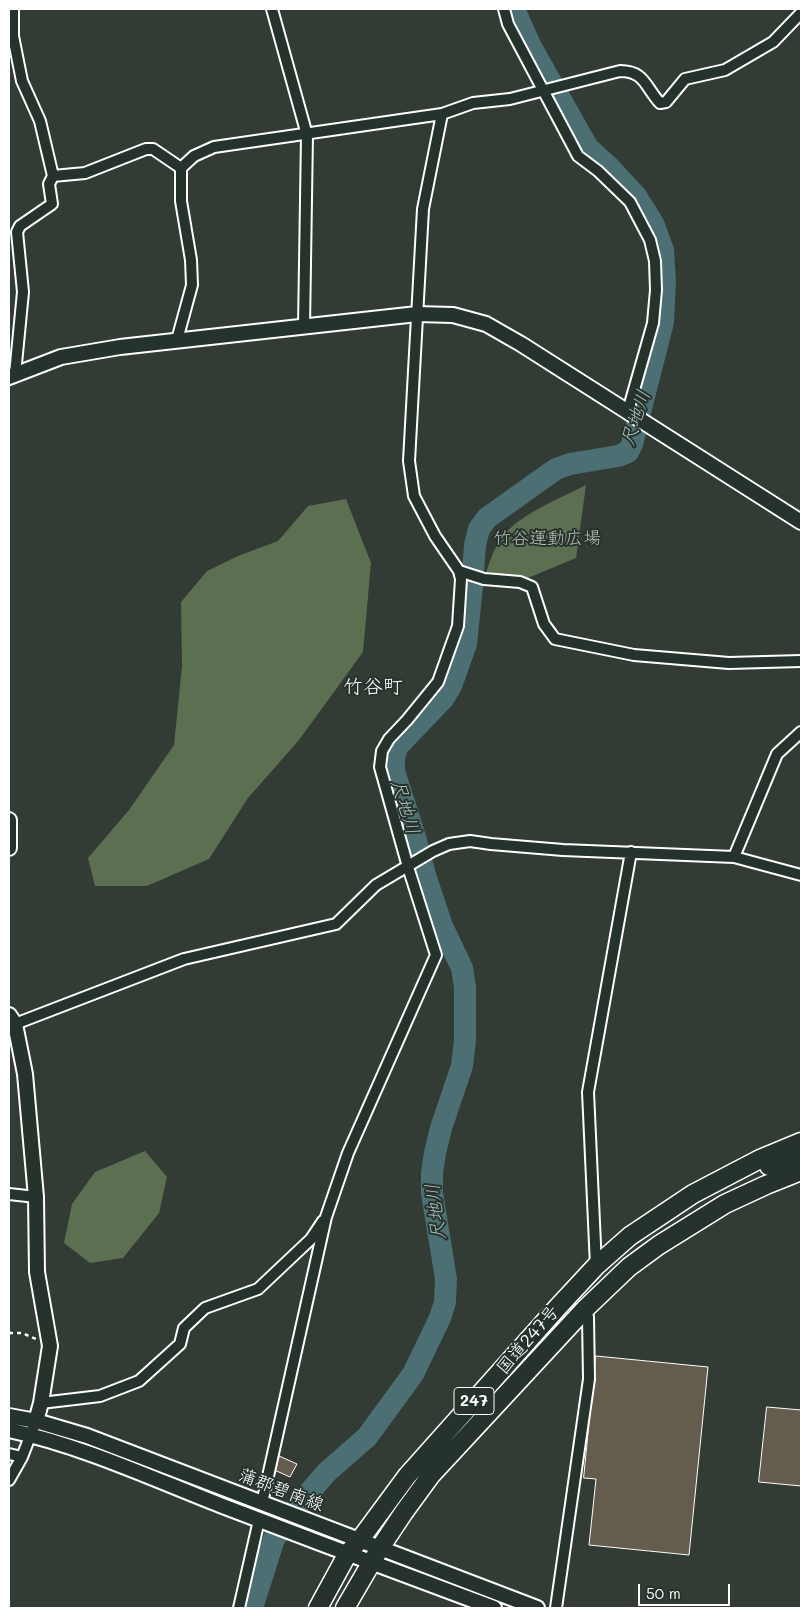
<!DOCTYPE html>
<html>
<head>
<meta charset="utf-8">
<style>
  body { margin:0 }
  #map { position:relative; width:810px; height:1617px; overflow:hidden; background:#323b34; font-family:Mali,sans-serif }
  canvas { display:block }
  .frame { position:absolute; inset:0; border:10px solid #fff; pointer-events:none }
  .scale { position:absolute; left:638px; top:1584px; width:92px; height:22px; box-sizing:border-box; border:2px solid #fff; border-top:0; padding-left:6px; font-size:15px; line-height:18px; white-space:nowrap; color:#fff; -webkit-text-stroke:4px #26332d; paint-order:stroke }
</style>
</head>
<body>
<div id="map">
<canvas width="810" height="1617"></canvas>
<div class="frame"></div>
<div class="scale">50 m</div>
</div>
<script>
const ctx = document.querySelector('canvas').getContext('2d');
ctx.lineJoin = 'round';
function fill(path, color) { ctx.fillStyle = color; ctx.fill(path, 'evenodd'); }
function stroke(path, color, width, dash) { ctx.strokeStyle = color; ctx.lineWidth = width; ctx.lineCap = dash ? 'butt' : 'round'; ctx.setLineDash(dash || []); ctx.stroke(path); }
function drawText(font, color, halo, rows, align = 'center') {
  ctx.font = font + ' Mali,"Klee One",sans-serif'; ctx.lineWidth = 4; ctx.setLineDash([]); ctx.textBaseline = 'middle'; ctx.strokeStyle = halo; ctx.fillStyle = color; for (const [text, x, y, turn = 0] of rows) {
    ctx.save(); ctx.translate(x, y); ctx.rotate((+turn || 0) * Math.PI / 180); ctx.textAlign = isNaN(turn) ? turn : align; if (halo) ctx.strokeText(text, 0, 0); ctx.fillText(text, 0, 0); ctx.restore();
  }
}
fill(new Path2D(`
  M586,485L576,558L523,580L485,576C489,564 493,551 500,540C515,516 561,498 586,485Z
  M346,499L371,563L363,652L299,740L248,798L209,859L147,886H95L88,858L129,810L174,745L182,666L181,602L207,571L238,556L278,541L308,506Z
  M145,1151L167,1177L159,1213L123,1258L90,1263L64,1243L72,1204L95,1172Z`), '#5d6f51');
stroke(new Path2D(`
  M252,1608L274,1539L300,1503L327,1472L367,1437L413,1374L440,1318L445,1302L446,1279L432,1193V1173L435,1153L441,1128L462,1066L465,1040V987L462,968L442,926L425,875L415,837L394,771V758L397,747L443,699L451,686L466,644L472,586L475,545L479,529L487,518L556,469L570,464L618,456L628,452L632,444L663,322L665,282L663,250L653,223L636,196L609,167L588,148L531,47L514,9`), '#4b6f72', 22);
const building = new Path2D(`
  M596,1356L708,1367L689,1555L589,1545L596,1479L584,1478Z
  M767,1407L801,1410V1486L759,1482Z
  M279,1456L297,1464L290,1477L272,1469Z`);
fill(building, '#645d4e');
stroke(building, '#fff', 1);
const street = new Path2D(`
  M13,9V36L22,81L40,121L53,176L49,184L52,204L20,226L17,232L23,292L15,374
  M272,9L307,135L304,327
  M504,9L508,24L578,156L598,171L630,202L650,240L655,261L656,290L653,323L628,411
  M53,176L85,173L146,149H153L181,168
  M177,340L192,285L191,260L181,201V168L194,156L214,147L442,114L473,103L510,99L620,71C645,71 645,87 660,103L666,102L685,79L725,70L773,42L801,13
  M459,571L484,579L520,582L532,587L544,624L555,639L634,655L729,663L801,661
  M734,857L777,754L801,732
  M15,1024L184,959L336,924L376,885L433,851L449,844L470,841L491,844L563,850L734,857L801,875
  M9,1194L36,1197
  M596,1266L588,1092L631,852
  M41,1403L100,1396L139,1381L180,1344L184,1328L205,1308L258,1289L311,1239L323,1221
  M9,1454L22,1457
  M9,1480L22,1457L36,1421
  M262,1503L326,1217L348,1153L436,955L408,867L380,767L382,751L389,739L407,720L438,682L458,626L461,579L459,571L435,536L414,496L409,461L423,209L442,114
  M239,1608L259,1520
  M556,1608L589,1379L588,1317L585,1309`);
const secondary = new Path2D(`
  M9,377L61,357L120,347L417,314L453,315L486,324L521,344L801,522
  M9,820V848
  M9,1015L15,1024L25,1074L36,1197L37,1272L50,1346L41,1403L36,1421
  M9,1416L36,1421L87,1436L537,1608
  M9,1430C82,1446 151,1478 220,1505C311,1540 403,1574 494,1608`);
const highway = new Path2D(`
  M769,1166L801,1156
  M318,1608L348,1553L359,1541L407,1476L557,1308L596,1266L630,1236L693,1194L760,1159L801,1142
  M345,1608L380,1548L404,1512L431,1475L585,1309L629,1267L659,1245L725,1204L766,1185L801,1171`);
stroke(street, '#fff', 14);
stroke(secondary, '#fff', 18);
stroke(highway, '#fff', 21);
stroke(new Path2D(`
  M9,1333H22L36,1339`), '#fff', 2.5, [4, 4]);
stroke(street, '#26332d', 10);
stroke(secondary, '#26332d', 14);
stroke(highway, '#26332d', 18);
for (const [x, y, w] of [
  [474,1401,40]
]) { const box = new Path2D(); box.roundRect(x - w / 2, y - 13.5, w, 27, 4); ctx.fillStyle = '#26332d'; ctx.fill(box); stroke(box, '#fff', 1); }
drawText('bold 16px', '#fff', null, [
  ["247",474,1401]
]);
drawText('18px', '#b6beb1', '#26332d', [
  ["竹谷運動広場",547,538]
]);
drawText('18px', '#fff', '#26332d', [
  ["国道247号",528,1340,-49],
  ["蒲郡碧南線",281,1490,21]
]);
drawText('italic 19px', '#aebec0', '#26332d', [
  ["尺地川",636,418,-72],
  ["尺地川",405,807,73],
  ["尺地川",436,1212,-97]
]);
drawText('20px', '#fff', '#26332d', [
  ["竹谷町",373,687]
]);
</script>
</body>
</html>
